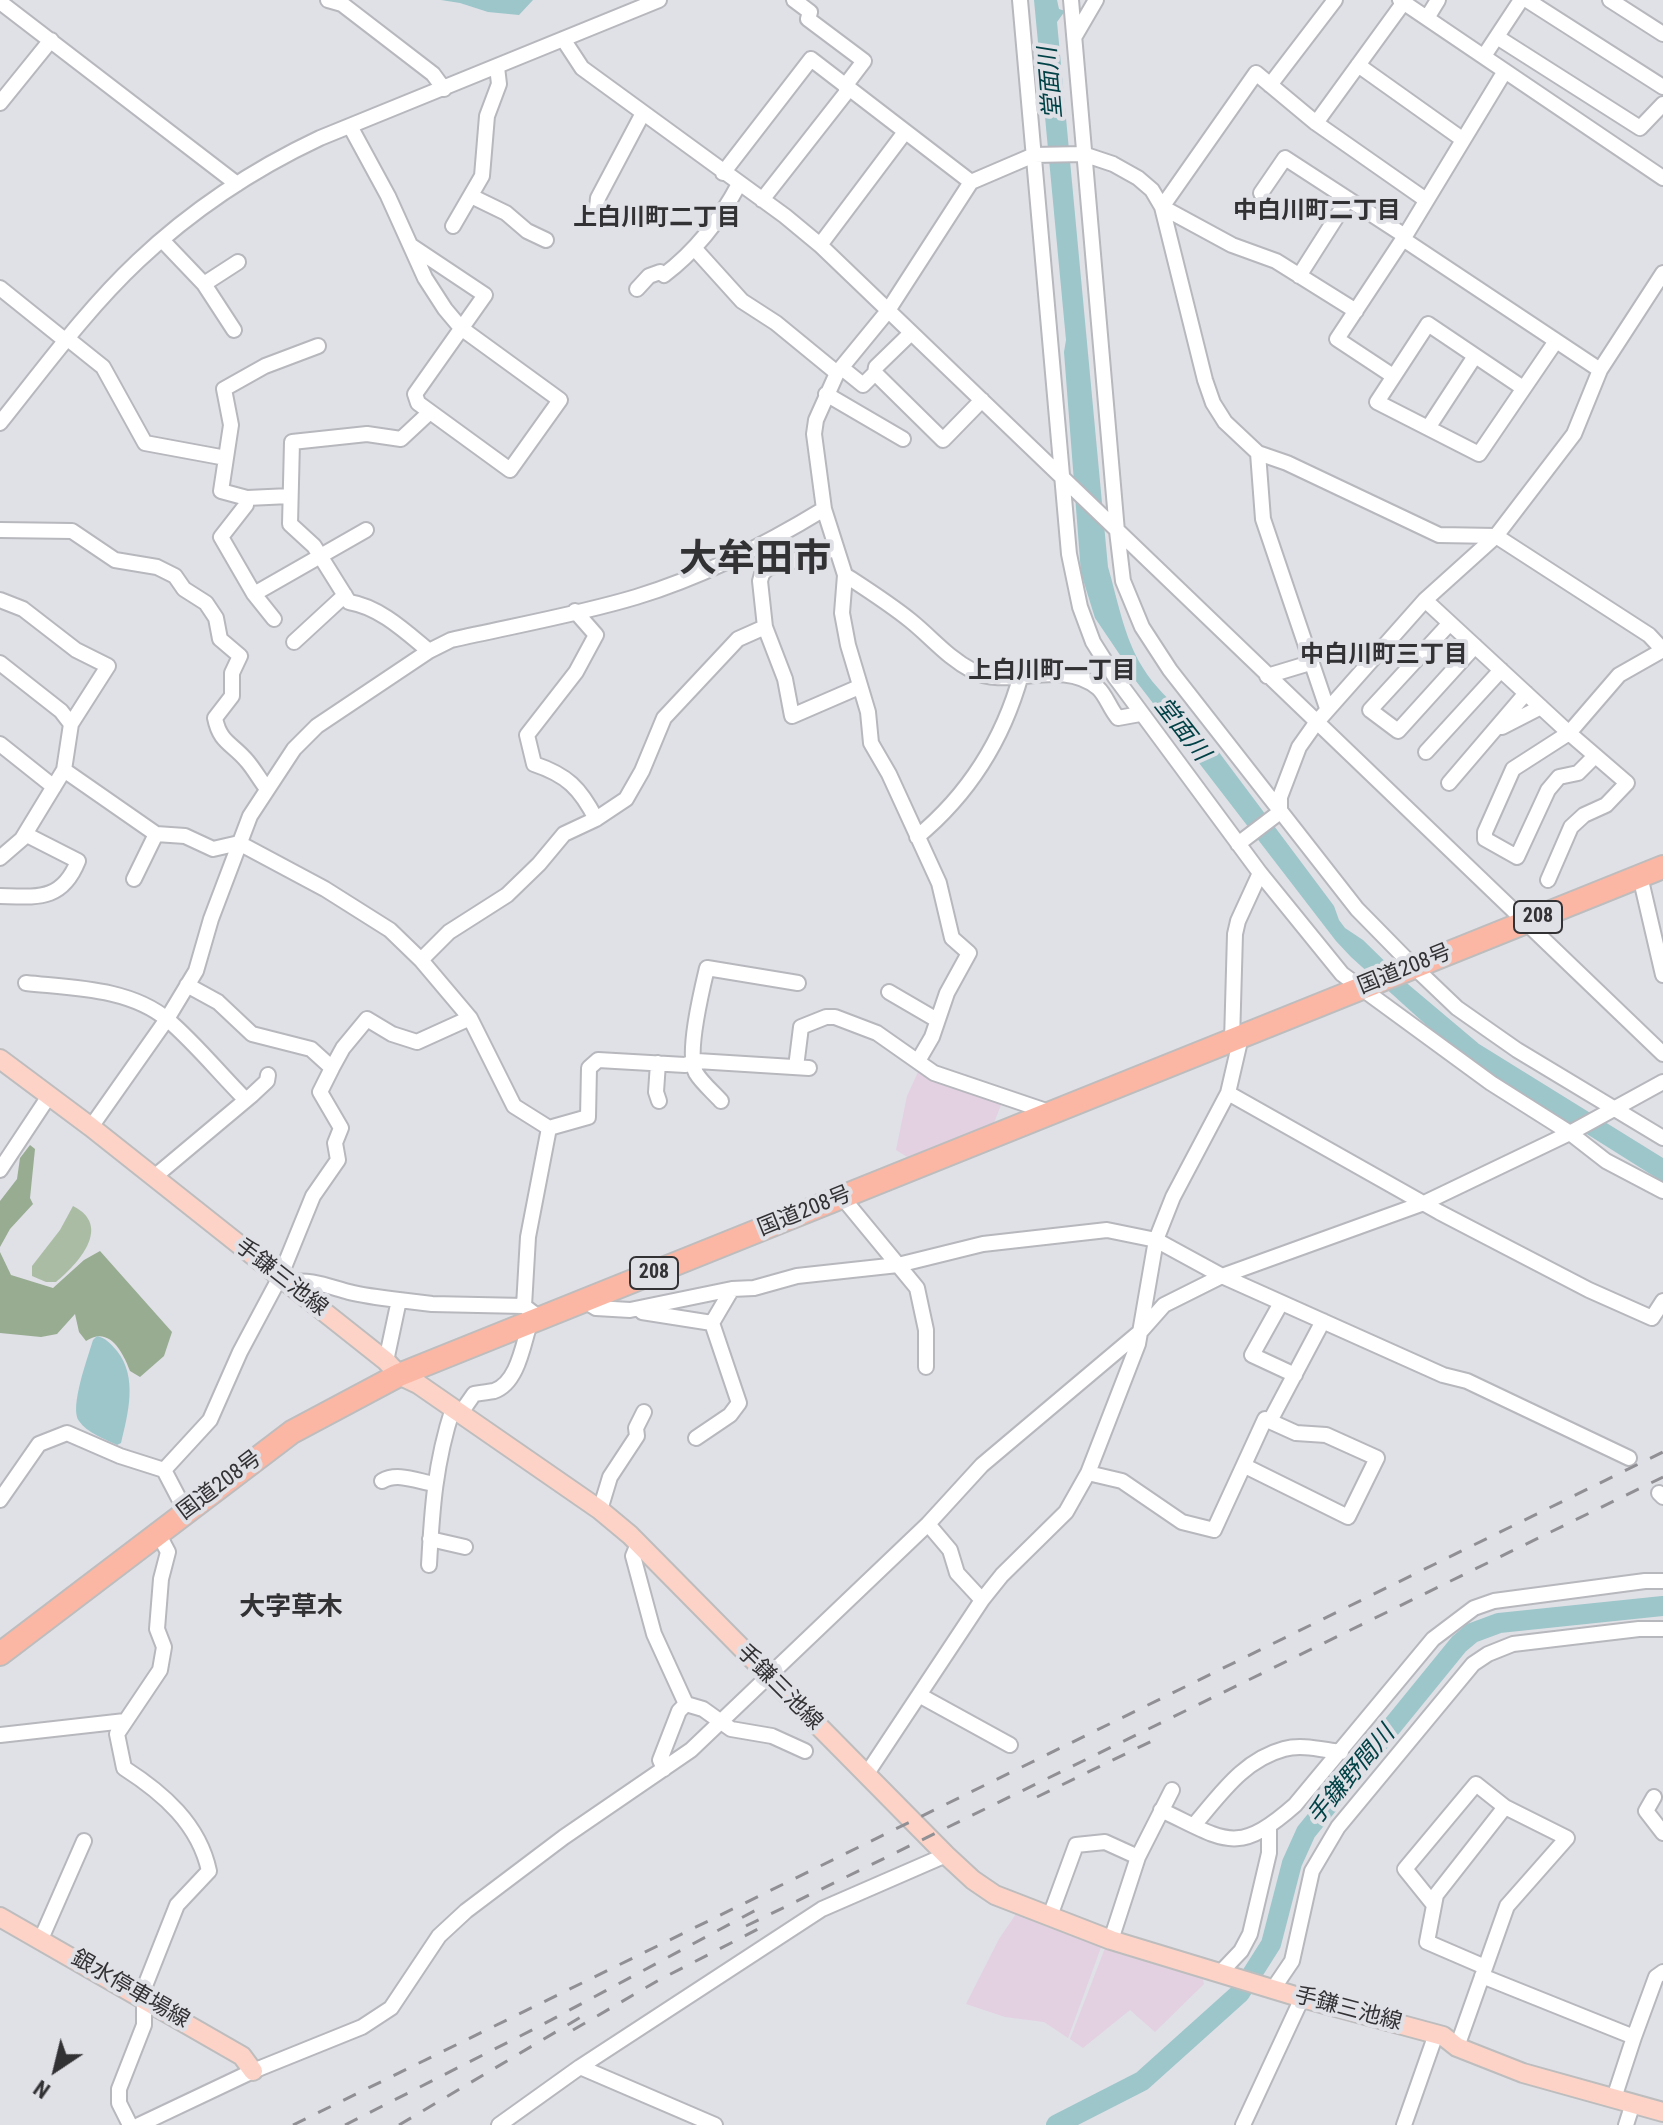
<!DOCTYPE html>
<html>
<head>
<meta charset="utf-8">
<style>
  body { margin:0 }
  #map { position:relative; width:1663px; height:2125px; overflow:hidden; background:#e0e0e7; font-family:"Roboto Condensed",sans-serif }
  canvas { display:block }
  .north { position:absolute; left:16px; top:2029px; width:80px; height:80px; -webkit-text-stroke:6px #e0e0e7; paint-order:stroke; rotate:215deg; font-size:22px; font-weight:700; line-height:32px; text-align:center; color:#323234 }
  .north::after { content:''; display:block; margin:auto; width:28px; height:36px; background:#323234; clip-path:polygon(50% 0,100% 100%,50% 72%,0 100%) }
</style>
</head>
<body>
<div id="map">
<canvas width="1663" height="2125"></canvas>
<div class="north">N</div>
</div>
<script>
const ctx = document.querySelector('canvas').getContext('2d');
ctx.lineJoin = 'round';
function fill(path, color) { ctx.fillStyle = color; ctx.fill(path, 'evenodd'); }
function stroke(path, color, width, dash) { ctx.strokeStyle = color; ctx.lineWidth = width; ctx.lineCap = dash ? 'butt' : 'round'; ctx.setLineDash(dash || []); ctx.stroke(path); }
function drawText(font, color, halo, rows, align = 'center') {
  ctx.font = font + ' "Roboto Condensed","Noto Sans JP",sans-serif'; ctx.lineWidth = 8; ctx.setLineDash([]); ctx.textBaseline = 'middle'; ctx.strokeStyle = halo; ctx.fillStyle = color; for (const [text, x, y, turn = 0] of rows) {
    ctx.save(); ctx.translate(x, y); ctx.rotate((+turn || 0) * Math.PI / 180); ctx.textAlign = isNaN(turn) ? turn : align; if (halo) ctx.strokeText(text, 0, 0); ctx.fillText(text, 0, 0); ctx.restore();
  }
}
fill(new Path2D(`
  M919,1070L1003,1100L994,1123L909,1158L896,1150L907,1096Z
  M1018,1911L1103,1942L1068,2038L1044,2022L1005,2017L966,2004L999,1939Z
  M1107,1943L1201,1972L1204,1984L1155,2032L1130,2010L1083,2048L1070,2039Z`), '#e3d1e2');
fill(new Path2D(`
  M73,1206C113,1226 78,1264 56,1282H46L32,1276V1266L60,1230Z`), '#aabda4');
fill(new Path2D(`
  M30,1145L35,1149L30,1198L33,1204L10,1229L0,1247V1201L17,1179L20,1158Z
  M100,1251L172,1332L164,1356L140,1377L130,1371C123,1352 109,1325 86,1341L79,1332L75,1314L57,1334L41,1337L0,1333V1252L11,1275L53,1288L84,1260Z`), '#97ac91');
fill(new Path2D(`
  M441,0H533L519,15L488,12L460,3Z
  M1034,0H1057L1059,9L1065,11L1057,22L1108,567C1118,601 1124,638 1143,668C1154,687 1171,700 1184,716C1196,731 1198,745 1218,751L1334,906L1339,920L1345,928L1363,940L1409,985L1479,1044L1663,1158V1182L1455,1051L1351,957L1336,941L1119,659L1120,655L1095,618L1081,573L1064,352L1066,340Z
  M97,1336C106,1338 111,1344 117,1351C138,1377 128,1414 121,1443L117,1445C105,1439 87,1433 79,1421C69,1408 88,1357 93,1340Z`), '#9cc6c9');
stroke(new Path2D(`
  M1056,2125L1142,2081L1240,1993L1271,1944L1292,1863L1306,1832L1459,1644L1472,1633L1499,1623L1663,1606`), '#9cc6c9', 20);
const minor = new Path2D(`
  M328,0L342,4L433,74L444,89
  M794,0L810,12L808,19L864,61L845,86
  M1020,0L1069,554L1080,607L1093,642L1115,677L1260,873L1342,974L1491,1083L1570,1133L1606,1161L1663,1191
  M1071,0L1117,531L1123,581L1142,627L1170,670L1357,909L1413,966L1457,1008L1517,1050L1663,1138
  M1400,0L1663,178
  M1527,0L1663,87
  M1610,0L1663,34
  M0,2L237,184
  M1427,18L1438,0
  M1075,36L1096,0
  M1497,37L1640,128L1663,104
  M563,39L582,68L785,216L820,245L1663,1054
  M1484,56L1521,0
  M1358,65L1462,139
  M1270,85L1335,0
  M0,103L51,40
  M1316,123L1404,2
  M350,126L388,196L425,278L445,309L461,328L560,400L510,470L418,403L415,394L485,295L410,245
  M723,173L811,59L971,182
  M1261,193L1285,158L1405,236
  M471,196L506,213L527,231L546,240
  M762,200L849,89
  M1162,207L1256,73L1316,123L1426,200
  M1162,207L1232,245L1276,261L1356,311
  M596,217L598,198L643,113
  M453,226L482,176L487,116L499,84L497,67
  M1403,239L1600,370
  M162,240L204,284L234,330
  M820,245L905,132
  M695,249L742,301L776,323L837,373
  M1299,276L1348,199
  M204,284L238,262
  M0,288L66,341
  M637,289L649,276L660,272L664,275C697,250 720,220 739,184
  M68,339L103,367L145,443L226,458
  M842,368L863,385L875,373L943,440L982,400
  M875,373L876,367L911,333
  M1393,376L1337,339L1405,236L1505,71
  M1523,388L1428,324L1377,402L1479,454L1556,341
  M826,394L903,439
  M0,423C44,368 87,309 138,261C192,210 254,169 320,138L659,0
  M1428,428L1475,356
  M1258,453L1263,519L1327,708
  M247,498L290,496
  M0,530L72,531L115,560L157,567L175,576L184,589L206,603L216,618L220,639L240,656L232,673V696L215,718C220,743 232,743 247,761C254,769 260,780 267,789
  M845,575C868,590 890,604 911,621C932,638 948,658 973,671C1006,690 1062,657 1098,688C1106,695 1110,709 1118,718L1140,714
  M254,594L366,530
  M0,600L23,609L76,650L108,666L71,724L64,770L22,839L0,858
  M1425,600L1569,733L1627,783L1606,805L1584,815L1571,827L1548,880
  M575,611L596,635L576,672L527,735L534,764C567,775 580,788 596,819
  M274,619L254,594L221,537L246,505L247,498L221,491L231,425L224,389L265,366L318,346
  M1450,623L1370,710L1398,731L1475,646
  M765,627L785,679L792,716L859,687
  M294,642L345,595
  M429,651C406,632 380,607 349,602L314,546L290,524L292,442L367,434L401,439L430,412
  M0,663L61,711L71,724
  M1267,676L1310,663
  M1502,727L1541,707
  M0,744L54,787
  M1426,752L1501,670
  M1595,756L1578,773L1559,777L1548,790L1517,857L1485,839V832L1513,769L1569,733L1619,675L1663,650
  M64,770L156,834L185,836L213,849L239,843L325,889L390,930L421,960L470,1018L514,1106L549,1128L588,1117L589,1068L598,1060L685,1065L697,1061L809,1068
  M1449,783L1526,693
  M1280,812V797L1299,747L1316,723L1425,600L1496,536L1574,434L1600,370L1663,273
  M917,837C969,794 1003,740 1021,675
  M1238,844L1280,812
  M1640,876L1663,975
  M134,879L156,834
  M0,896C38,897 62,901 78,861L25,834
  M421,960L449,932L507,895L539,864L564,834L596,819L626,799L642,771L664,718L738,639L765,627L760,581L762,574L768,568L835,549
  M26,983C73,988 130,988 168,1020C196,1044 220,1074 246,1100
  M187,985L218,1002L252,1034L311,1049L332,1068L343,1048L367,1019L392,1034L417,1042L470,1018
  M889,992L937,1020
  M1232,1041L1235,934L1238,921L1260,873
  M918,1061L932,1037L947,993L969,953L952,938L939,883L889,774L871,743L868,712L848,645L842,613L845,575L824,509L814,434L816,420L837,373L887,312L971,182L1034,155L1083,154L1113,164L1138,178L1152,190L1162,207L1205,380L1213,403L1225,422L1258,453L1287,463L1439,535L1496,536L1649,635L1663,650
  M658,1063L656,1092L659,1101
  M796,1067L801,1027L826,1017H835L877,1033L934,1073L1052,1113
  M1228,1093L1439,1212L1589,1290L1652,1318L1663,1301
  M721,1101C713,1092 702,1083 696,1073C686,1054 702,989 707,968L798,983
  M91,1127L167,1019L196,971L211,919L250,816L294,749L317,726L429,651L451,640C512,626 576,615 636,597C702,577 765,545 824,509
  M0,1170L49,1096
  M153,1178L252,1095L267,1081L268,1075
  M842,1197L917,1288L926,1330V1367
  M287,1283C309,1278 327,1286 349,1292C365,1296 382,1298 399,1300
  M583,1300L596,1308L630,1310L732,1289L754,1288L797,1276L898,1265L983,1244L1107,1230L1156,1240L1222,1276L1443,1375L1467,1381L1629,1458
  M1281,1303L1252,1355L1295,1375
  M524,1306L528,1237L549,1128
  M642,1312L712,1323
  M386,1361L399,1300L432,1304L524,1306L541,1319
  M460,1414L474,1394C481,1393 488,1392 494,1391C518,1383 523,1344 530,1323
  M1270,1421L1323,1321
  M696,1438L730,1415L739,1403L712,1323L732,1289
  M164,1470L186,1512
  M1088,1473L1122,1481L1182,1522L1214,1530L1265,1419L1296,1433L1326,1435L1377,1458L1348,1517L1245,1466
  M382,1481C397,1472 417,1481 434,1484
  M1659,1493L1663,1497
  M0,1500L39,1444L67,1433L120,1456L164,1470L210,1420L240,1352L280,1277L313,1196L338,1160L335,1143L341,1128L320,1092L332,1068
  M600,1510L610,1477L637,1436L636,1428L644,1412
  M928,1524L950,1550L957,1573L982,1600
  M430,1539L465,1547
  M638,1544L633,1556L654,1634L686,1704
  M429,1565C432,1509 435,1463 453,1408
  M919,1695L1010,1745
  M0,1735L125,1721
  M664,1769L660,1760L679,1711L686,1704L703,1709L731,1729L772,1736L805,1751
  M866,1775L982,1600L1002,1575L1066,1512L1088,1473L1138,1344L1156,1240L1173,1197L1228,1093L1241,1037
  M1654,1797L1646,1811L1663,1833
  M1161,1810C1225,1840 1236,1857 1295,1805L1433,1639L1474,1608L1494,1601L1645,1581H1663
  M1194,1825C1220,1795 1243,1760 1284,1749C1302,1744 1323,1750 1341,1752
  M1434,1905L1405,1869L1476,1784L1505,1807L1567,1838L1507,1906L1457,2047
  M1050,1916L1076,1845L1105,1842L1138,1857
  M41,1939L84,1841
  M1111,1940L1138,1857L1172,1790
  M1485,1967L1427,1942L1436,1895L1505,1807
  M1221,1972L1241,1951L1250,1934L1269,1853V1828
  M1482,1976L1634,2037L1614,2098
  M1273,1989L1292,1961L1312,1871L1338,1827L1473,1664L1488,1654L1513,1644L1639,1629H1663
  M141,1996L177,1905L209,1871C199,1824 163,1793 124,1768L117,1734L160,1670L164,1647L157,1629L161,1579L168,1552L158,1533
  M1634,2037L1656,1977L1663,1972
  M580,2067L715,2125
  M130,2125L119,2103V2089L144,2025V1998
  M139,2125L253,2071L362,2027L391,2008L439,1936L466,1911L564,1837L691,1750L928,1524L982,1465L1141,1331L1164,1305L1222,1276L1424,1203L1570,1133L1663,1082
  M499,2125L580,2067L822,1909L946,1855
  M1243,2125L1302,1998
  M1404,2125L1436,2034
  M1626,2125L1633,2103`);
const major = new Path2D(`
  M0,1059L91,1127L386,1361L399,1375L418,1384L600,1510L630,1535L946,1855L973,1880L995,1895L1111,1940L1302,1998L1443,2036L1457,2047L1523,2073L1663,2112
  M0,1917L242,2056L253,2071`);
const highway = new Path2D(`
  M0,1654L292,1432L399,1375L1663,867`);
stroke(minor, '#b7b7be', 18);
stroke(major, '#bdbdbe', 22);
stroke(highway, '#bdbdbe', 26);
stroke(minor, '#fff', 14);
stroke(major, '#fdd3c8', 18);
stroke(highway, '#fcb6a4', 22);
stroke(new Path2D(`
  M1037,1797L1156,1739
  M746,1926L1663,1477
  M573,2030L659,1980L762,1927
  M293,2125L1663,1452
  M345,2125L538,2027L756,1910
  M399,2125L581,2017`), '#909094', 3, [14, 14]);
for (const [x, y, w] of [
  [1538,917,48],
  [654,1273,48]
]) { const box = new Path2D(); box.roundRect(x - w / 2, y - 16, w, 32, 6); ctx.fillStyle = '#e0e0e7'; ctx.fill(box); stroke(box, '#323234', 2); }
drawText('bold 20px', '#323234', null, [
  ["208",1538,917],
  ["208",654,1273]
]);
drawText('22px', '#323234', '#e0e0e7', [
  ["国道208号",1405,970,-22],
  ["国道208号",805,1212,-22],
  ["手鎌三池線",281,1278,38],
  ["国道208号",220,1486,-37],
  ["手鎌三池線",779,1688,45],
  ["銀水停車場線",130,1990,30],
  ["手鎌三池線",1348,2010,15]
]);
drawText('italic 24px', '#004246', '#e0e0e7', [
  ["堂面川",1052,83,-95],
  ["堂面川",1181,730,52],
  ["手鎌野間川",1352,1776,-50]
]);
drawText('bold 24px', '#323234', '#e0e0e7', [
  ["中白川町二丁目",1317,212],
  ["上白川町二丁目",657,219],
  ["中白川町三丁目",1384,656],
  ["上白川町一丁目",1052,672]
]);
drawText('bold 26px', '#323234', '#e0e0e7', [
  ["大字草木",291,1608]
]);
drawText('bold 38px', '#323234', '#e0e0e7', [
  ["大牟田市",755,561]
]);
</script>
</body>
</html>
